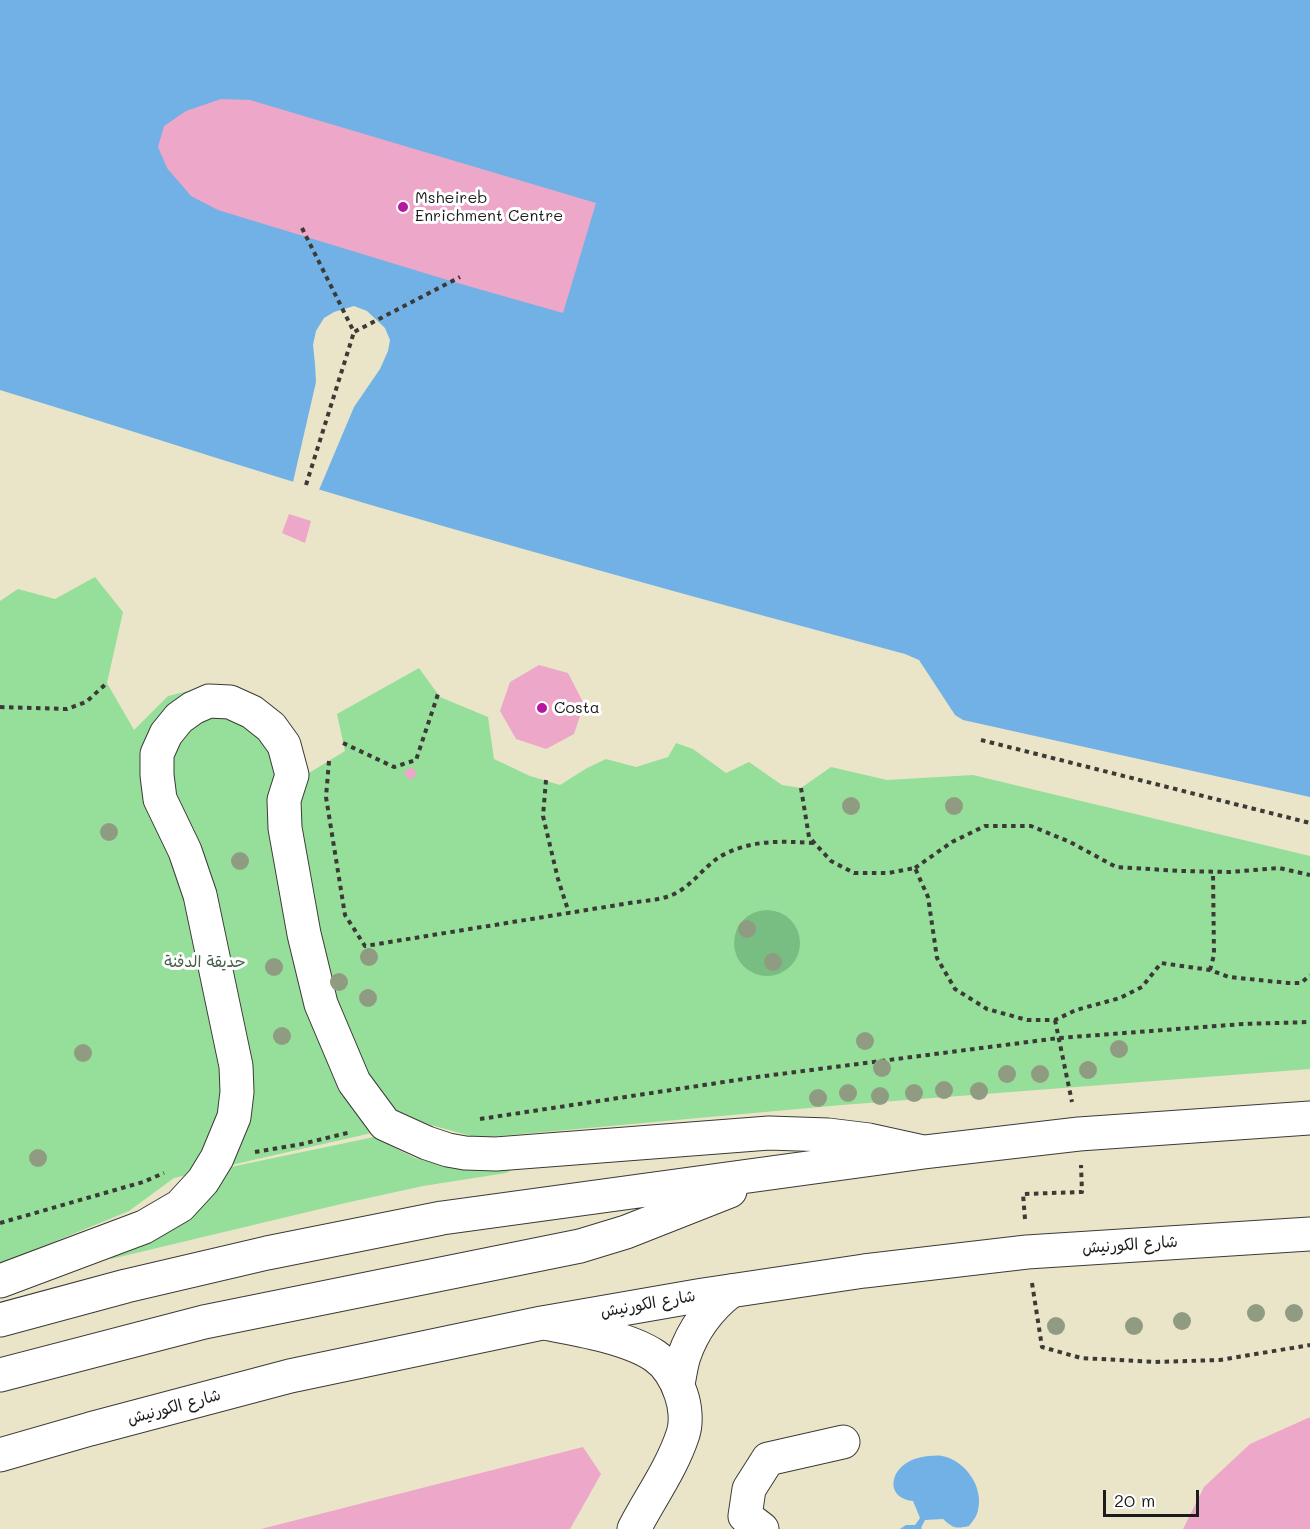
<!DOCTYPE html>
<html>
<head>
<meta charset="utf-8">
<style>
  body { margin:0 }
  #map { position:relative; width:1310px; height:1529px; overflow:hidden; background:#eae5c8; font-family:Mali,sans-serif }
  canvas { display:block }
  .scale { position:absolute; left:1103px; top:1490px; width:96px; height:27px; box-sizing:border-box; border:3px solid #1c1c1c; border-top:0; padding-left:8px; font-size:18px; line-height:21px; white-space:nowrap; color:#1c1c1c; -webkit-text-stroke:4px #fff; paint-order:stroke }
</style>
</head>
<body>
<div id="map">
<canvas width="1310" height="1529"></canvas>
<div class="scale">20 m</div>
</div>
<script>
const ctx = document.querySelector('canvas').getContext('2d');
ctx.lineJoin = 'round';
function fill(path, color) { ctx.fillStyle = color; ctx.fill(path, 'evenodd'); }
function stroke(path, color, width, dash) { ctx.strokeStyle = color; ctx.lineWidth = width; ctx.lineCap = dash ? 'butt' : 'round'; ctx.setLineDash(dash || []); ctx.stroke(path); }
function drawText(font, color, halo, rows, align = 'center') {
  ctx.font = font + ' Mali,"Playpen Sans Arabic",sans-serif'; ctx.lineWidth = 6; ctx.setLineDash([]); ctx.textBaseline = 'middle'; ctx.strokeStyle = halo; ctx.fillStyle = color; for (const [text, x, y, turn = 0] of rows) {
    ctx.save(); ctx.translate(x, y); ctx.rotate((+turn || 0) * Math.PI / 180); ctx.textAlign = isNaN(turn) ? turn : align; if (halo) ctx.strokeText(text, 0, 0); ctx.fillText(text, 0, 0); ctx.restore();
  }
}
fill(new Path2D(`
  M95,577L123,612L107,683L134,730L168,696L204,687L237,686L269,704L288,728L299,779L345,751L337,714L419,668L440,697L488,717L494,759L530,776L560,785L587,768L606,759L636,767L668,757L676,743L693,749L726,773L749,762L782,785L801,788L831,767L887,780L973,775L1310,856V1069L842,1105L478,1138L420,1122L174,1178L129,1211L0,1264V601L18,589L55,599Z
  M374,1137L415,1158L443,1165L510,1164V1171L506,1173L423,1186L341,1204L111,1259L107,1250L221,1169Z`), '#96df9a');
fill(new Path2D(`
  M734 943a33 33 0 1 1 66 0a33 33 0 1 1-66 0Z`), '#78be82');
fill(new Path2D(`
  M0,0H1310V797L963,720L955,715L919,660L905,654C700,599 497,543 294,482C196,452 98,420 0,390Z
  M928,1456C933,1456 938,1455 942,1456C965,1460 984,1487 978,1510C977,1516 973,1521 969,1526C955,1529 953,1528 943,1519L925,1520L921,1528L922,1529H900L906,1525H915L920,1518L913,1501C889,1499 888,1476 905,1464C912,1459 920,1457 928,1456Z`), '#72b1e5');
fill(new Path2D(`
  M354,306L367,311L385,328L390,340L388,351L380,369L354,407L319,490L293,482L316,382L315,364L313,345L316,331L324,318L334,312Z`), '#eae5c8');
fill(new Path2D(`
  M221,99L250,100L596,203L563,313L454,282L218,210L191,196L167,168L158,147L164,126L186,111Z
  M289,514L311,521L305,543L282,533Z
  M539,665L568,673L584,704L574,734L546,749L516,739L500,711L510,682Z
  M413,767L417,776L408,780L404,771Z
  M1308,1418H1310V1529H1183L1204,1487L1250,1444Z
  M583,1447L601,1474L570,1529H261Z`), '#eda7c9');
const minor = new Path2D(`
  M0,1281L144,1227L180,1206L203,1181L217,1158L234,1117L237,1092L236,1066L200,895L185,851L160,799L157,775V754L166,734L179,718L193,708L209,701L230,702L252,712L271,727L284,745L292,775L284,800L285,828L304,934L321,1004L354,1082L385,1124L427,1143L448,1150L465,1153L496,1154L769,1133L828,1135L869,1140L919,1151
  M545,1323C577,1329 629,1338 655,1356C668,1365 676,1379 681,1394C685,1405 687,1422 683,1434C672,1468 650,1498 634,1529
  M678,1384C680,1375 681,1365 684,1356C693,1330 709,1308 731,1291
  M762,1529L745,1516L749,1489L768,1459L843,1442`);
const major = new Path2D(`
  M0,1320L126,1286L267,1253L442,1218L924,1152L1079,1134L1310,1118
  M0,1375L204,1322L580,1246L626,1232L730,1191
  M0,1455L90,1429L290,1376L542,1323L703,1295L864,1271L1027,1252L1310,1234`);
stroke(minor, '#3b3a36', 35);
stroke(major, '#3b3a36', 35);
stroke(new Path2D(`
  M302,228L354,332L460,277
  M306,485L354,332
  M0,707L67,709L86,702L107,683
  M981,740L1310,823
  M343,743L394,767L416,760L438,694
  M329,761L326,797L345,915L365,946L636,902C653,900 670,899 684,888C699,877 709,861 727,853C754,840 783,841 813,843
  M546,780L543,816L558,879L569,913
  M801,788L809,837L831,861L854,873H888L915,868L928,897L937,958L955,989L987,1009L1027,1020H1055L1076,1010L1120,998L1142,987L1161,963L1210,970L1229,977L1288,983H1301L1310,975
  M915,868L952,842L985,826H1031L1070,842L1116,867L1181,871L1230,872L1279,868L1310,875
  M1210,970L1214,955L1213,872
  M1055,1020L1072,1102
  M480,1119L757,1077L1059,1038L1243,1024L1310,1022
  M255,1152L302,1144L351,1132
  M1025,1219L1023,1194L1082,1192L1081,1165
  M0,1223L143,1182L164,1173
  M1032,1283L1042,1347L1081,1358L1155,1362L1220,1360L1310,1345`), '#3b3a36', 4, [4.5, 4.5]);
stroke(minor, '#fff', 33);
stroke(major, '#fff', 33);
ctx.fillStyle = '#909c82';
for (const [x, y] of [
  [851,806],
  [954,806],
  [109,832],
  [240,861],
  [747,929],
  [369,957],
  [773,962],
  [274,967],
  [339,982],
  [368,998],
  [282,1036],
  [865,1041],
  [1119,1049],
  [83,1053],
  [882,1068],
  [1088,1070],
  [1007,1074],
  [1040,1074],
  [944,1090],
  [979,1091],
  [848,1093],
  [914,1093],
  [880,1096],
  [818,1098],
  [38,1158],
  [1256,1313],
  [1294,1313],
  [1182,1321],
  [1056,1326],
  [1134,1326]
]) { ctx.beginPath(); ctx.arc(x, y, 9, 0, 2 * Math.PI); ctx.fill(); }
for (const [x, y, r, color] of [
  [403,207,6,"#b5179e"],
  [542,708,6,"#b5179e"]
]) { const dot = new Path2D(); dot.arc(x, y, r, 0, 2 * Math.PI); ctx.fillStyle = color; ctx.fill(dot); stroke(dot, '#fff', 2); }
drawText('16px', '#1c1c1c', '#fff', [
  ["Msheireb",415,198],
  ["Enrichment Centre",415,216],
  ["Costa",554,708]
], 'left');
drawText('16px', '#476048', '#fff', [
  ["حديقة الدفنة",205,962]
]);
drawText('16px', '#1c1c1c', '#fff', [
  ["شارع الكورنيش",1130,1245,-4],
  ["شارع الكورنيش",648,1304,-10],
  ["شارع الكورنيش",174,1407,-15]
]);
</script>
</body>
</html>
